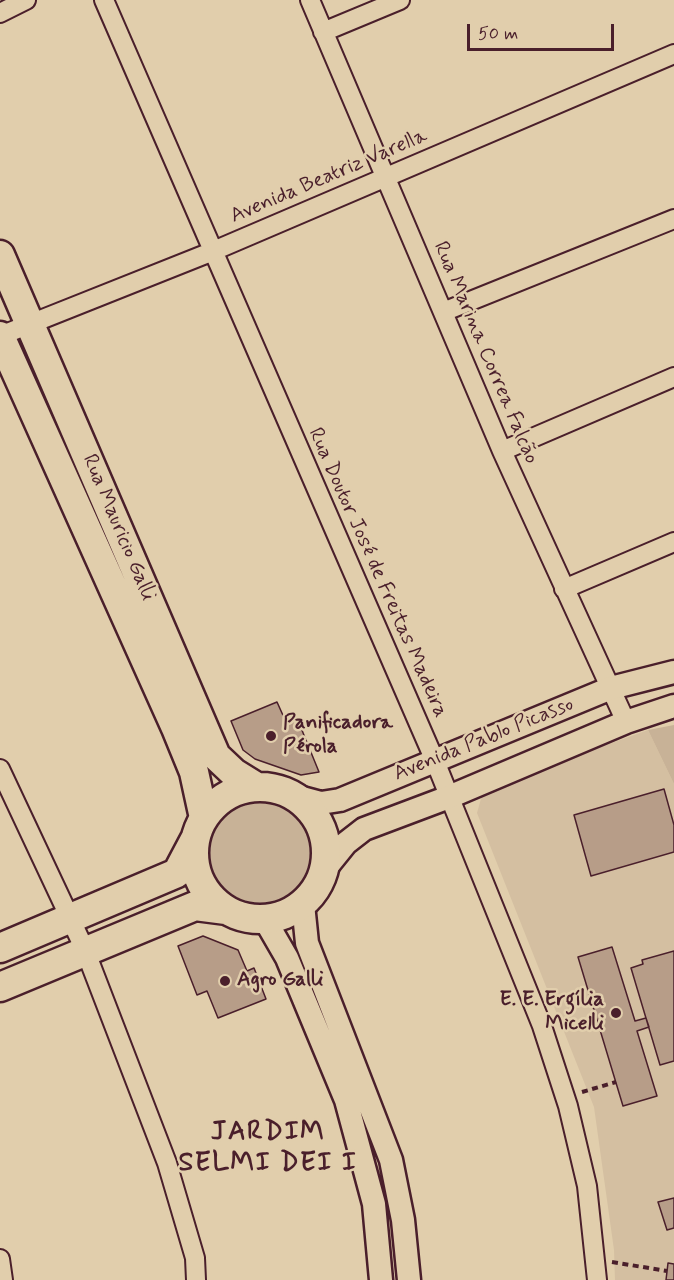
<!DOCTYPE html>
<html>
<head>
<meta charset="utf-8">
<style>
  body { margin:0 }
  #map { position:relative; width:674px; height:1280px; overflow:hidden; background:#e1ceac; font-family:Mynerve,sans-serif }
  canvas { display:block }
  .scale { position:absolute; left:467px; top:24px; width:147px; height:27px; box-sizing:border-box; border:3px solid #4a1f2b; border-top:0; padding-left:8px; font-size:18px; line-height:21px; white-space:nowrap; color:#4a1f2b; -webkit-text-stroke:4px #e1ceac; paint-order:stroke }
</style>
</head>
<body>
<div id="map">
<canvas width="674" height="1280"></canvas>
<div class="scale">50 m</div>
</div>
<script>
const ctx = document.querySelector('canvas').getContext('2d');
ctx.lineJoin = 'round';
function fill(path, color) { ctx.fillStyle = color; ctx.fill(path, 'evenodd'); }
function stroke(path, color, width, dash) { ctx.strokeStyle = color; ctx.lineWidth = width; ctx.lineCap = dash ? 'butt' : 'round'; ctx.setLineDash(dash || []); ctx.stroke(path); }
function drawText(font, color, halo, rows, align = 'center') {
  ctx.font = font + ' Mynerve,sans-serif'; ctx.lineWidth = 5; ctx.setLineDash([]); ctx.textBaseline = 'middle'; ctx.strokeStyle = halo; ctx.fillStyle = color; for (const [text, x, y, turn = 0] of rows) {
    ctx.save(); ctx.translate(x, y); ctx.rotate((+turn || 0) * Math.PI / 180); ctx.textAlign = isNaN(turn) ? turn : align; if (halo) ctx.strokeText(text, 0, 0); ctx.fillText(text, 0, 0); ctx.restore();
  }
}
fill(new Path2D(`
  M648,730L674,784V1280H615L614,1250L594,1107L477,813L482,795L531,772Z`), '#d4bfa1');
fill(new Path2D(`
  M674,725V784L648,730Z
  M209 851a52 52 0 1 1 104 0a52 52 0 1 1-104 0Z`), '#c8b297');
const building = new Path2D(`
  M277,702L286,722L297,718L319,772L301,775L255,759L243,750L231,721Z
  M664,789L674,825V852L591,876L574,815Z
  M203,936L238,950L247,971L254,968L266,999L218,1018L207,991L197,995L178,946Z
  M612,947L635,1021L646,1018L649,1027L637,1031L657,1096L623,1106L578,957Z
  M674,951V1061L660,1065L631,968L643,964L642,960Z
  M674,1198V1228L667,1230L658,1202Z
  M668,1263L674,1264V1280H666Z`);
fill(building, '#b79d88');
stroke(building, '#4a1f2b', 1.5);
const minor = new Path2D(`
  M104,0L435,761L542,1026L568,1106L587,1186L597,1280
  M310,0L502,451L626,722
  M0,13L26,0
  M323,32L400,0
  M443,312L674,219
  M0,336L211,252L674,54
  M502,451L674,377
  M564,589L674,542
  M0,769L85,950L167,1163L195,1258L196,1280
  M0,1259L3,1280`);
const tertiary = new Path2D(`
  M295,796L321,803L340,800L611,688L674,672
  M325,869L346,843L364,829L449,797L626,722L674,706
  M303,904L307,943L391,1160L403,1220L409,1280
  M265,920L287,958L346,1100L374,1204L381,1280`);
const primary = new Path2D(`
  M0,255L216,756L234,773L255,786
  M0,336L176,728L194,772L204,818
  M194 853a66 66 0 1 1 132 0a66 66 0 1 1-132 0Z
  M0,948L177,873L195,839
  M0,987L195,906L226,910`);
stroke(minor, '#4a1f2b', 22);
stroke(tertiary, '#4a1f2b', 27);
stroke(primary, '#4a1f2b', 33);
stroke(new Path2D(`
  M582,1092L616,1082
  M612,1262L667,1271`), '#4a1f2b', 4, [6, 4.5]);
stroke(minor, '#e1ceac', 18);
stroke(tertiary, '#e1ceac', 22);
stroke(primary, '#e1ceac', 28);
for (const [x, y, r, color] of [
  [271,736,6,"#4a1f2b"],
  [225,981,6,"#4a1f2b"],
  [616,1013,6,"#4a1f2b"]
]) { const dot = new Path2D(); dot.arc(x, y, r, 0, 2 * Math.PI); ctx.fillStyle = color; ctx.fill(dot); stroke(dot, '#e1ceac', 2); }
drawText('21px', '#4a1f2b', '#e1ceac', [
  ["Avenida Beatriz Varella",329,177,-23],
  ["Rua Marina Correa Falcão",485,353,67],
  ["Rua Mauricio Galli",118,528,67],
  ["Rua Doutor José de Freitas Madeira",377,573,66],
  ["Avenida Pablo Picasso",484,740,-22]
]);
drawText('bold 21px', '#4a1f2b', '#e1ceac', [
  ["Panificadora",283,724],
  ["Pérola",283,748],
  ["Agro Galli",237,981],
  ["E. E. Ergília",604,1001,"right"],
  ["Micelli",604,1025,"right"]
], 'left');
ctx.letterSpacing = '1.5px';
drawText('bold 27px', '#4a1f2b', '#e1ceac', [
  ["JARDIM",268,1133],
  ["SELMI DEI I",268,1164]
]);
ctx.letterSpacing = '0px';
</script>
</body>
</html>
